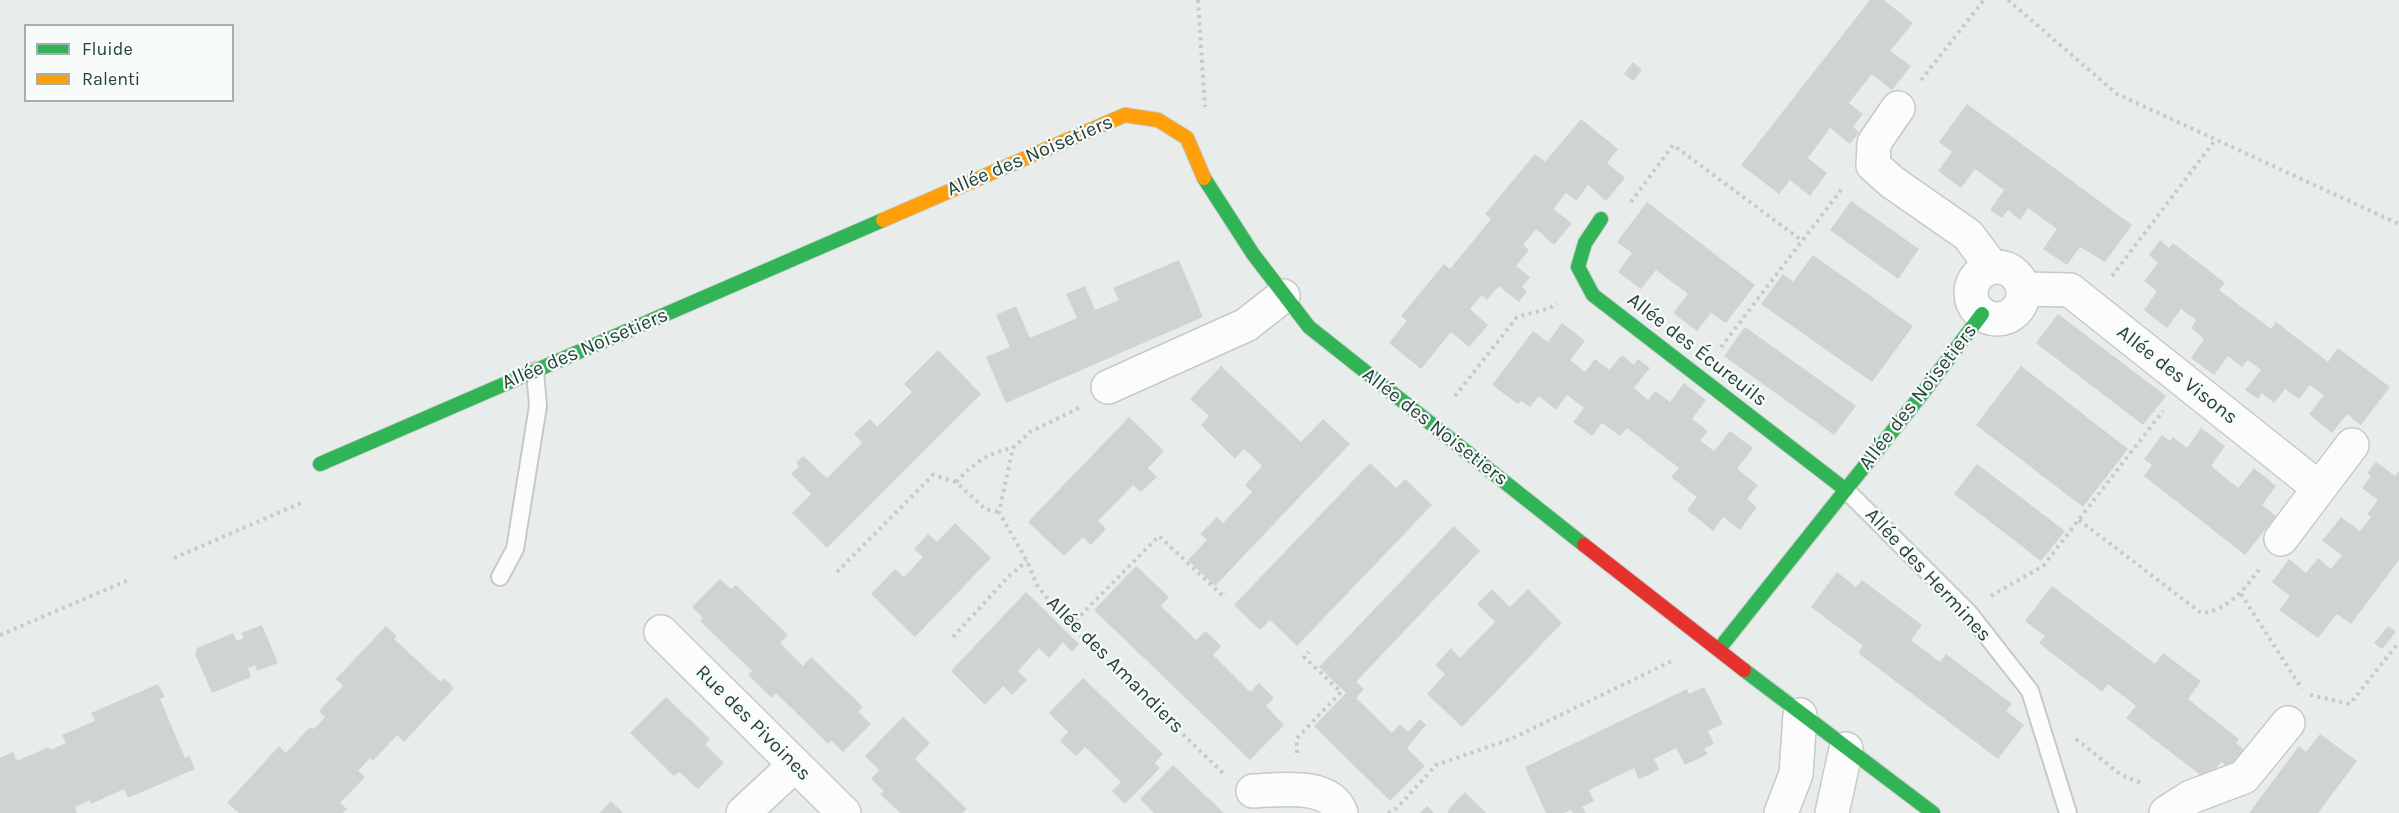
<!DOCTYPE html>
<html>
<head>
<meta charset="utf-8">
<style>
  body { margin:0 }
  #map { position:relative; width:2399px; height:813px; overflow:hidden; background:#e8edeb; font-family:Karla,sans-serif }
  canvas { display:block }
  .legend { position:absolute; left:24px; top:24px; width:210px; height:78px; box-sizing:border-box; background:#f7fbf9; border:2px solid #a3b1ad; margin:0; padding:8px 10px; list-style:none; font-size:18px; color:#24423a }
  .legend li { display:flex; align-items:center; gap:12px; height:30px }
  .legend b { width:30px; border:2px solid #a3b1ad }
</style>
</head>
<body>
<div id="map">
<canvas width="2399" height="813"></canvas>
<ul class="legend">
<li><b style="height:8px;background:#30b455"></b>Fluide</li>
<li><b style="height:8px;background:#ff9f0a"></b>Ralenti</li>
</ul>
</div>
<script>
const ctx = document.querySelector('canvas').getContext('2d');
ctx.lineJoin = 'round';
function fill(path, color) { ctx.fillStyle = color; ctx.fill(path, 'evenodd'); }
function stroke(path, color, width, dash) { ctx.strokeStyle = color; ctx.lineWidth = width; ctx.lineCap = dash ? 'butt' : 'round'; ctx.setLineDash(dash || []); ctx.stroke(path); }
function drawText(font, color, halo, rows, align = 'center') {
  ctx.font = font + ' Karla,sans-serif'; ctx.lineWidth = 4.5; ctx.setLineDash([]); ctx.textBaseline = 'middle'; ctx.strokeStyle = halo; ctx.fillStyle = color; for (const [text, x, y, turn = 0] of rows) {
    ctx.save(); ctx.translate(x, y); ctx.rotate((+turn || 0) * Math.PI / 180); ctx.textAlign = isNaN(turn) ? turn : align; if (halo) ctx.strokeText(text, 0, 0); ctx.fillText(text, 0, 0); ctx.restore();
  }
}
fill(new Path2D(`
  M1870,0H1884L1913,23L1890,51L1911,66L1892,90L1872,74L1849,103L1863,114L1853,127L1859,132L1850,144L1830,128L1808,158L1827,173L1810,196L1790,180L1779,194L1741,165Z
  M1633,62L1642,70L1633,81L1624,74Z
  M1967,104L2132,225L2105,262L2080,247L2067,265L2043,249L2057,229L2028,208L2020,220L2008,210L2002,218L1990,210L2004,190L1975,169L1961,188L1938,171L1952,152L1939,142Z
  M1581,119L1618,149L1607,163L1625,178L1606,201L1588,185L1576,201L1566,193L1553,209L1572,223L1554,245L1536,229L1523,245L1529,250L1516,266L1530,277L1522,287L1527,291L1519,302L1499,286L1487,300L1482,295L1470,309L1488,325L1469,347L1451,332L1421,369L1389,343L1407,321L1401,316L1444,264L1450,269L1491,219L1485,214L1535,154L1545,162Z
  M1851,201L1919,249L1898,279L1830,230Z
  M1647,202L1755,285L1726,323L1711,313L1697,331L1673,313L1688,294L1656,270L1641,289L1618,272L1632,253L1617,242Z
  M2160,240L2169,248L2173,243L2225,283L2219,290L2271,329L2276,322L2328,362L2338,348L2390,387L2361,425L2347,414L2332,433L2321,424L2309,414L2324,395L2310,385L2299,399L2285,389L2274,403L2262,393L2258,399L2245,390L2261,370L2248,360L2242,367L2228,356L2214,375L2191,358L2204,339L2191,328L2196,320L2181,309L2167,328L2144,310L2157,291L2144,281L2158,263L2149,255Z
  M1813,255L1913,326L1872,382L1761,304L1783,274L1793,282Z
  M1179,260L1203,317L1006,403L986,357L1010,347L996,315L1016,306L1030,338L1077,318L1066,294L1085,286L1095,310L1119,300L1113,288Z
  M2058,314L2166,396L2143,425L2036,343Z
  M1562,323L1585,341L1570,360L1585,372L1595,359L1609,370L1622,355L1634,365L1638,359L1650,368L1634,388L1648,400L1655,391L1670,402L1684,383L1706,400L1692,419L1708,431L1700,440L1714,451L1730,431L1753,448L1737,469L1758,485L1747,499L1757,507L1740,530L1723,517L1713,531L1687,510L1697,497L1671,477L1679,468L1627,428L1620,436L1602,423L1592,436L1573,422L1584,408L1567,395L1556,410L1539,396L1530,407L1521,401L1518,404L1492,385L1533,331L1548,342Z
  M1745,327L1856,406L1834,435L1724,356Z
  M938,350L981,394L827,548L792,513L811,494L791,474L799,466L796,463L803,456L827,478L862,443L854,434L870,419L877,427L912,392L904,384Z
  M1221,366L1301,442L1323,419L1350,444L1215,586L1188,560L1207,540L1200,534L1217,517L1223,523L1252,492L1245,485L1262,466L1244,449L1235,459L1201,425L1209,416L1190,399Z
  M2021,366L2128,449L2083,507L1976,425Z
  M1129,417L1164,451L1148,468L1157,477L1141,492L1133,485L1098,521L1106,529L1091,545L1083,537L1064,556L1028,522Z
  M2201,428L2225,446L2211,466L2238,488L2254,468L2276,486L2262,505L2276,516L2245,555L2144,476L2152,465L2144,459L2162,435L2170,441L2173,437L2187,448Z
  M2376,462L2395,476L2399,471V560L2351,624L2337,614L2318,638L2279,610L2290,596L2272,582L2289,559L2306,573L2318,558L2331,569L2342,555L2322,541L2341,517L2360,531L2371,517L2367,514L2378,500L2362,488L2371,476L2367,473Z
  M1370,463L1396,488L1405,479L1432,505L1297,646L1270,620L1260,630L1234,605Z
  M1977,464L2065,531L2041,561L1954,494Z
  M955,523L991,558L915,637L871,594L895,569L904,577L923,557L914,549L928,534L937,542Z
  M1454,526L1480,551L1356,682L1364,689L1356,698L1392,733L1400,724L1408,732L1420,719L1426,725L1407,748L1425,766L1390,801L1314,726L1346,693L1319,667Z
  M1136,566L1169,597L1161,606L1196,640L1206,631L1221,646L1213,655L1250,692L1259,683L1274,698L1266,706L1284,725L1250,760L1094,610Z
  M1837,572L1856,587L1862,580L1922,625L1911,640L1940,662L1946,654L2012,704L2006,711L2024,725L1998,759L1858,653L1863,646L1811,607Z
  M720,579L731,589L736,585L788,635L780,643L803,666L811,657L863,707L858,712L871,724L843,752L831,740L828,744L776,693L772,698L748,675L752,671L700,621L703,618L692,607Z
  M2052,586L2155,664L2163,653L2201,681L2188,699L2239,739L2236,743L2246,751L2232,770L2221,762L2207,780L2126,718L2136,706L2108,684L2102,692L2039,643L2045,636L2025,621Z
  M1492,589L1510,607L1528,589L1562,623L1462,727L1427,694L1445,674L1435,665L1451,648L1460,658L1495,622L1477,604Z
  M1026,592L1079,644L1072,652L1063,642L1049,658L1039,648L1018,671L1027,680L1012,695L1003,686L985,705L951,671Z
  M262,625L278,663L257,671L255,665L248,668L251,677L212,693L195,654L197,648L233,633L237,641L244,638L241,633Z
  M386,626L397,636L394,639L441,682L444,678L454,688L404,742L397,735L373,761L370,758L358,771L365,777L340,803L347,809L343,813H239L227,803L279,746L286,753L310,727L314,729L325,717L319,711L343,686L336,679Z
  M2388,626L2396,632L2382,649L2374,643Z
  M1083,678L1163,754L1155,763L1160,768L1125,804L1112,791L1121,782L1085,747L1076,756L1060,741L1068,732L1049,713Z
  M158,684L165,697L160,699L185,758L189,756L195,769L128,798L124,789L91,804L90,800L75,807L77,813H0V758L13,752L17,761L49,747L50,750L66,743L62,735L95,721L91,713Z
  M1704,687L1723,724L1708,731L1714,744L1704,749L1708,754L1685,765L1676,748L1654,759L1659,769L1649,775L1639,779L1634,768L1589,790L1594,801L1582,807L1586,813H1573L1571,810L1564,813H1546L1525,767L1687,689L1689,694Z
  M666,697L710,739L705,744L724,763L698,789L679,772L674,776L630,733Z
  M903,717L930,743L915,759L967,809L962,813H900L880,794L884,791L871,779L879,770L865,756Z
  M2320,734L2357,761L2318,813H2249L2299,746L2306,752Z
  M1173,765L1205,795L1224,813H1154L1140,799Z
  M1465,792L1486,813H1448V810Z
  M611,801L623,813H600Z
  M1427,806L1434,813H1420Z`), '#cfd4d2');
const lane = new Path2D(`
  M1846,490L1969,613L2030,691L2068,813
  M500,577L515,549L538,406L535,371`);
const street = new Path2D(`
  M1898,108L1874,143L1873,165L1892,182L1968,235L1992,267
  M1971 293a26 26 0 1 1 52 0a26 26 0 1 1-52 0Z
  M2024,289L2070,290L2319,488
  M1108,387L1246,325L1283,296
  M2281,539L2352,445
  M661,632L844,813
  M1253,791C1278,790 1330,782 1341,813
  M743,813L795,765
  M1781,813L1796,774L1800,715
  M1832,813L1846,749
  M2166,813L2191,797L2244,777L2288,723`);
const fast = new Path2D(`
  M1204,178L1253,254L1309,327L1584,545
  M1601,219L1585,243L1578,267L1593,295L1846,490
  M320,464L883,220
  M1719,649L1922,394L1982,314
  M1744,670L1933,813`);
const slow = new Path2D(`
  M883,220L1125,115L1158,120L1187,138L1204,178`);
const jam = new Path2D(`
  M1584,545L1744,670`);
stroke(lane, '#c5cac8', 20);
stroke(street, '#c5cac8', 36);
stroke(fast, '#c3cbc8', 16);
stroke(slow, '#c3cbc8', 16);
stroke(jam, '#c3cbc8', 16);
stroke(new Path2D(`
  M1198,0L1205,107
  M2008,0L2117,94L2399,224
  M1921,80L1984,0
  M1631,202L1673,145L1801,240
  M2112,276L2216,139
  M1721,347L1844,186
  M1455,396L1517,317L1550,308L1557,303
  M1079,408L1030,432L1013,448L999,512L1027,561L1037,585L1062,618L1223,773
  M956,482C974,463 987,453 1013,448
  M2079,520L2201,613C2228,611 2246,587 2261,567
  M174,558L301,503
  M837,572L933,475L956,482L985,509L999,512
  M2241,594L2302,689
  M1991,596L2043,566L2163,411
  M1070,626L1159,536L1223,596L1225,593
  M0,635L131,579
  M953,637L1008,577L1027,561
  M2310,695L2350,704L2399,642
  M2076,739L2121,775L2144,784
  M1297,753V738L1341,692L1304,657L1309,652
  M1388,813L1397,808L1436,765L1511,739L1674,660`), '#c3ccca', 4, [3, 4.5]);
stroke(lane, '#fcfcfc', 16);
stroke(street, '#fcfcfc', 33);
stroke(fast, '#30b455', 14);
stroke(slow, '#ff9f0a', 14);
stroke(jam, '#e5322d', 14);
drawText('20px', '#24423a', '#f7fbf9', [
  ["Allée des Noisetiers",1030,156,-23],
  ["Allée des Noisetiers",585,349,-23],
  ["Allée des Écureuils",1697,350,38],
  ["Allée des Visons",2177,375,38],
  ["Allée des Noisetiers",1918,397,-52],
  ["Allée des Noisetiers",1435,427,38],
  ["Allée des Hermines",1928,575,47],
  ["Allée des Amandiers",1115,665,45],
  ["Rue des Pivoines",753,723,45]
]);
</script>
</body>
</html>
